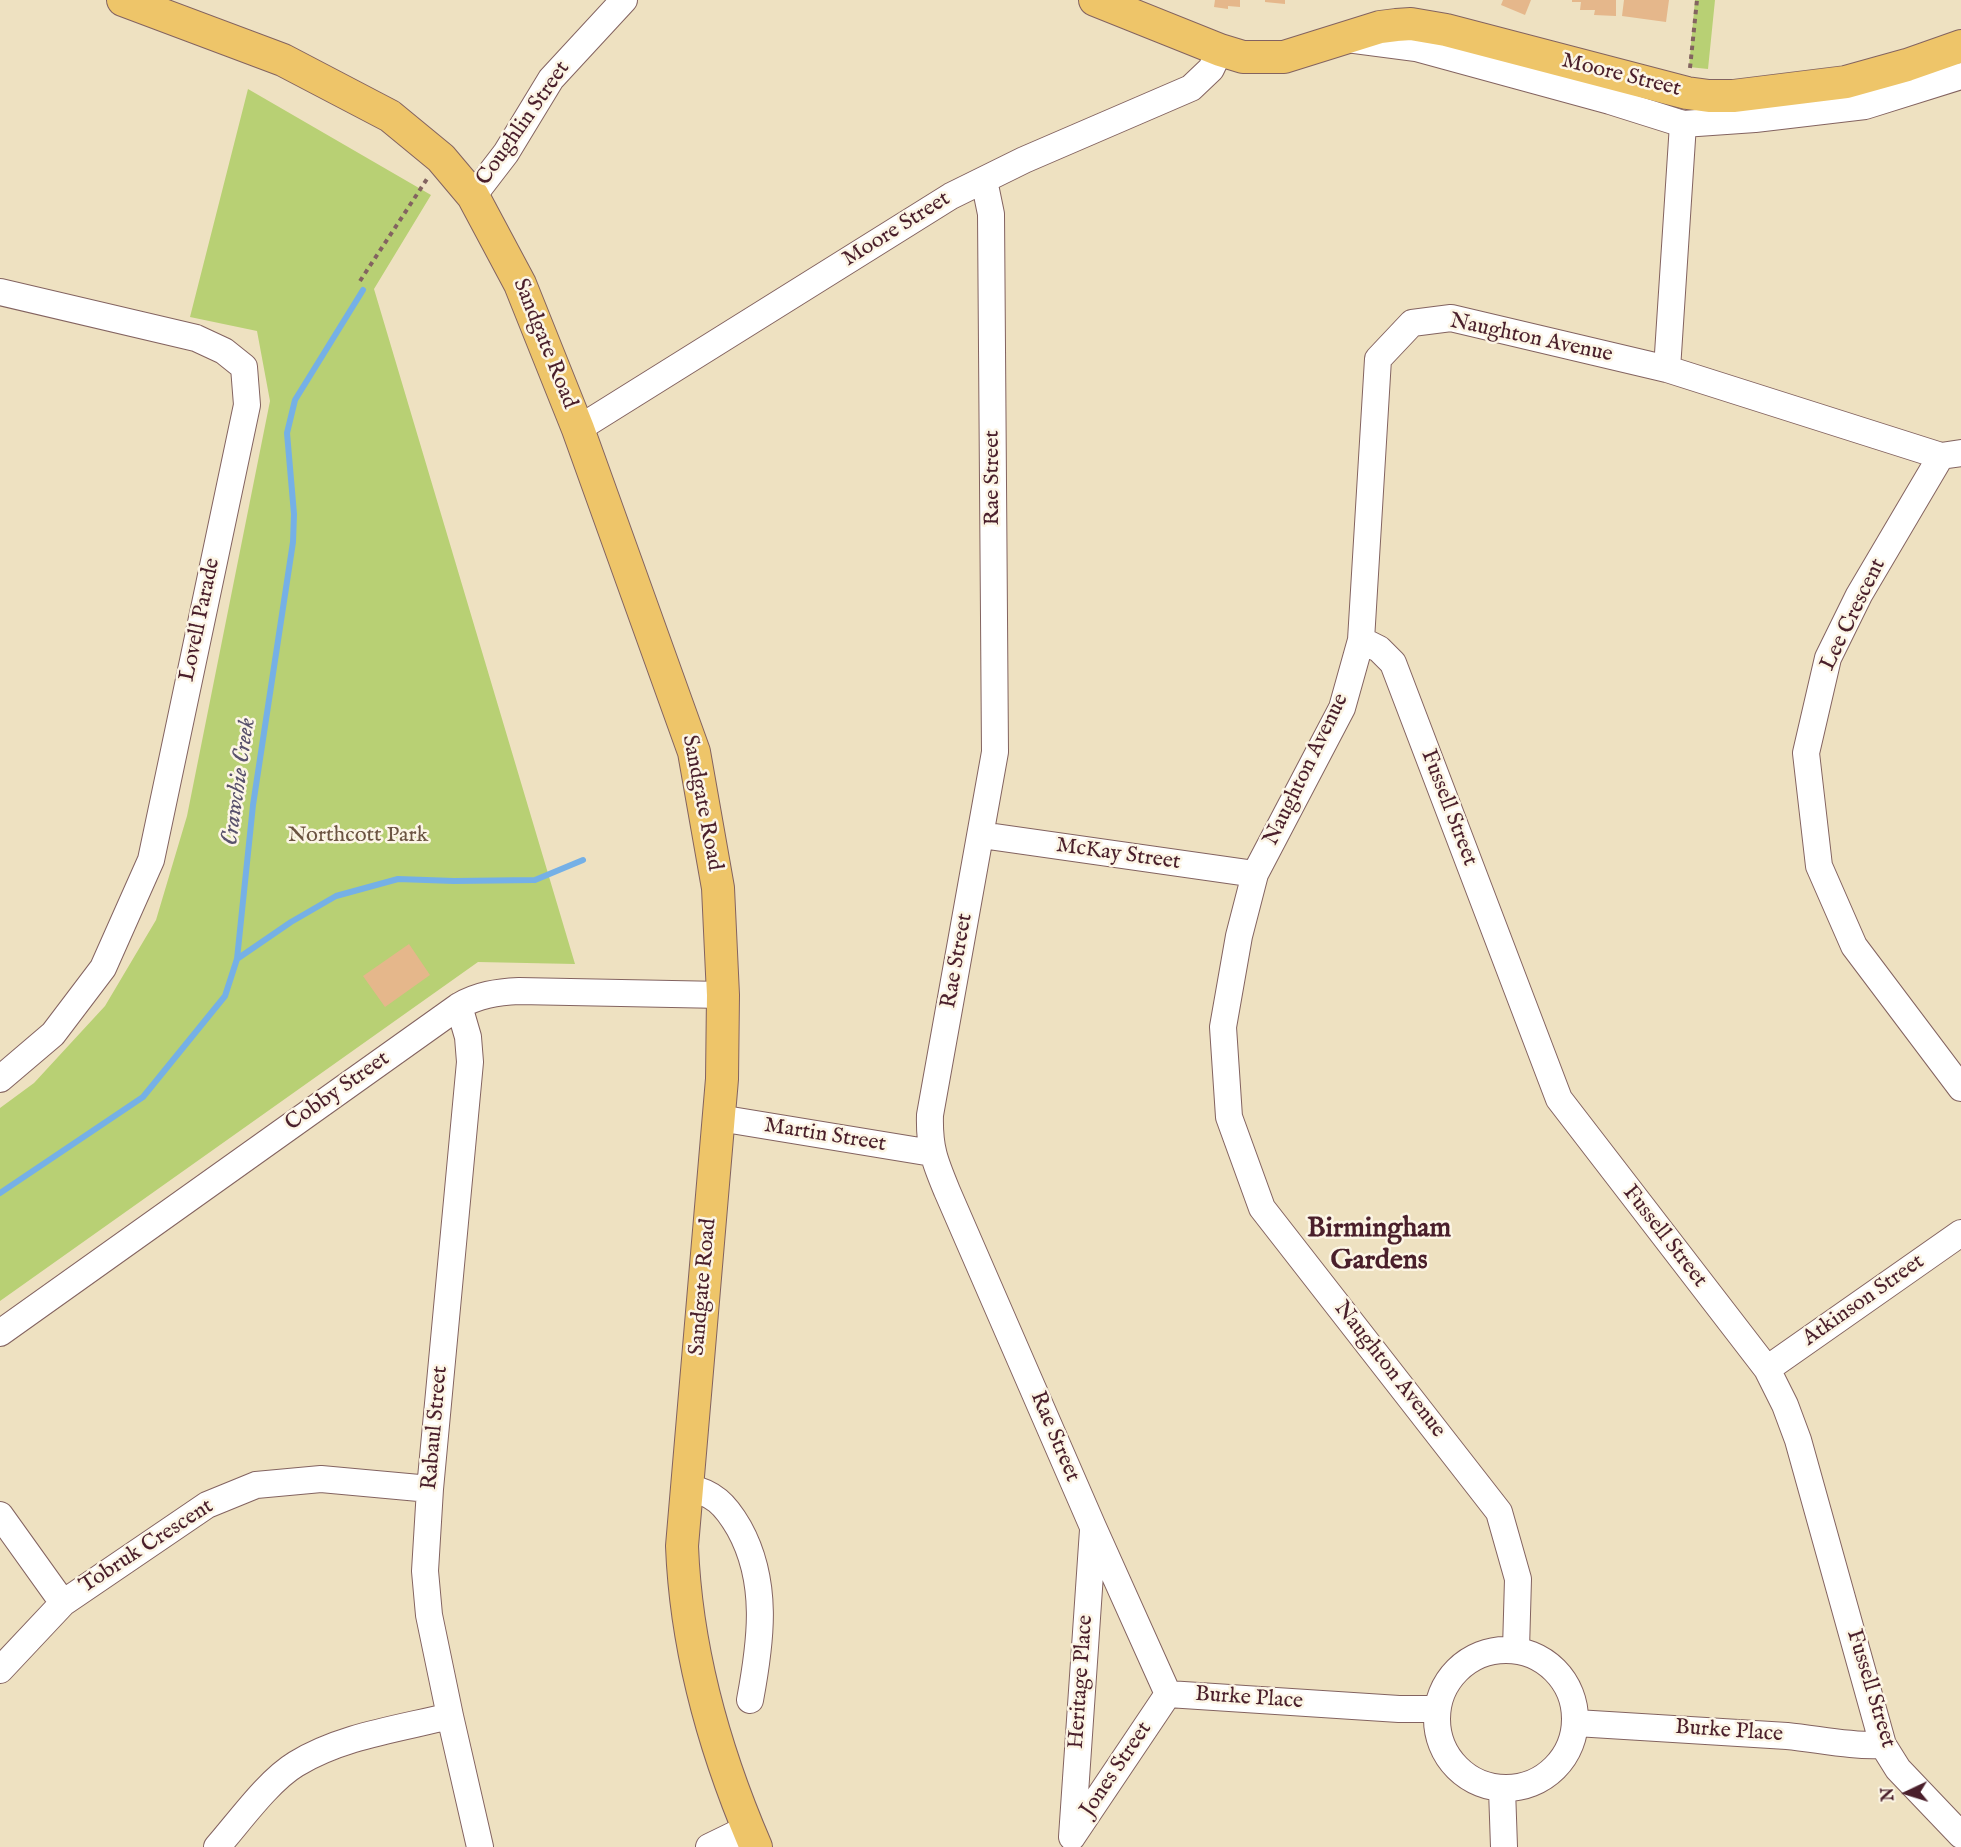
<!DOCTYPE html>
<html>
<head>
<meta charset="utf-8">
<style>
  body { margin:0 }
  #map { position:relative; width:1961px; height:1847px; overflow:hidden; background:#eee1c1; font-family:"IM FELL English",serif }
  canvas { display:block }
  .north { position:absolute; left:1877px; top:1763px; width:60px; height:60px; -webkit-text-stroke:4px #fcf5e5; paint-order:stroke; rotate:266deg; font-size:16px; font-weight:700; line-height:24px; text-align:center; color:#4a1f2b }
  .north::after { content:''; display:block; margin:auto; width:21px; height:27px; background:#4a1f2b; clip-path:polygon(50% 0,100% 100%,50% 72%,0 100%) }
</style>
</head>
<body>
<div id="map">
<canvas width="1961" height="1847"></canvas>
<div class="north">N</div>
</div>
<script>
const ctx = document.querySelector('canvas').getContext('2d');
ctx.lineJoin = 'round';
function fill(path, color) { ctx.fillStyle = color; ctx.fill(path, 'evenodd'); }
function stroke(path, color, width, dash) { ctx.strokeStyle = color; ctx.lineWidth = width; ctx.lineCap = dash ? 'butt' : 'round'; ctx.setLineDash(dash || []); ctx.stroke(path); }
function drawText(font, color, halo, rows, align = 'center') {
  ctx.font = font + ' "IM FELL English",serif'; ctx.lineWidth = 5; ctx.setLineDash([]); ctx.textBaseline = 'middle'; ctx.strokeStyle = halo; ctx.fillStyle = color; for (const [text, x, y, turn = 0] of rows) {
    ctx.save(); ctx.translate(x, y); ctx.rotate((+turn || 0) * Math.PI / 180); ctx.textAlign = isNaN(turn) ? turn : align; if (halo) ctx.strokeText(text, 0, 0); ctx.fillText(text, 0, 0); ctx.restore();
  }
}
fill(new Path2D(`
  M1695,0H1715L1708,69L1689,67Z
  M248,89L431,195L374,289L575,964L478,962L0,1301V1108L34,1083L105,1006L156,920L187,816L270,401L257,331L190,317Z`), '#b8d074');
stroke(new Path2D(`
  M237,959L291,922L336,896L398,879L454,881L535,880L583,860
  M0,1193L143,1097L225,996L237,959L253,805L293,542L294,514L287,433L295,400L363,290`), '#75b0e6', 6);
fill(new Path2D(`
  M1215,0H1240V7L1228,6V9L1214,7Z
  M1265,0H1285V4L1265,2Z
  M1503,0H1531L1525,15L1501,5Z
  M1572,0H1616V16L1594,15L1595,10H1580L1581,2H1572Z
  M1624,0H1669L1666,22L1622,16Z
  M409,944L430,975L385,1007L363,976Z`), '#e5b78b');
const minor = new Path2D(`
  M1347,39L1416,48L1610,101L1683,124L1755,119L1865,106L1961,76
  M984,180L991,214L995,752L930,1115C929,1148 935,1162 947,1191L1093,1527L1168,1694
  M473,196L506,153L551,79L624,0
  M0,292L196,338L224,351L244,367L247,405L151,860L103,968L53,1034L0,1079
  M1667,369L1683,124
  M578,429L951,196L1024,160L1191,88L1211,69L1220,50
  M1961,453L1941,456L1859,595L1828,658L1806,753L1819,866L1854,946L1961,1088
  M1361,640L1379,649L1393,663L1559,1099L1767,1369L1785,1405L1798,1440L1883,1745L1898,1769L1961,1835
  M981,835L1255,874
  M459,1006L468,1037L470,1062L430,1489L425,1571L429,1615L450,1716L480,1847
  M719,1118L932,1153
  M0,1333L459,1006C478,995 497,992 519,991L723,995
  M1767,1369L1961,1233
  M687,1487C714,1493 725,1504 739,1528C769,1582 761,1641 750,1700
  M0,1515L63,1603
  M1516,1649L1518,1579L1499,1512L1262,1208L1229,1117L1223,1027L1239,936L1255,874L1342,708L1361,640L1378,359L1412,323L1451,318L1667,369L1941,456
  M1437 1719a69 69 0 1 1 138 0a69 69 0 1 1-138 0Z
  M0,1670L63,1603L207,1505L256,1485L321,1479L430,1489
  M1168,1694L1399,1709H1437
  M1576,1723C1646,1727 1716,1731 1787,1736C1818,1739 1852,1747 1883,1745
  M1502,1789L1504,1847
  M1072,1837L1093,1530
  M1072,1837L1168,1694
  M217,1847C239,1822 268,1781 296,1764C342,1736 398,1729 450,1716
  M709,1847L748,1828`);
const major = new Path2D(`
  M123,0L283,60L390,116L441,158L473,196L520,284L578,429L694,752L718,888L723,995L722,1079L682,1546C686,1649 715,1752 756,1847
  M1095,0L1220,50L1243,57H1284L1380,27L1396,25L1411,24L1446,30L1687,93L1709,96H1733L1846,82L1907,65L1961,46`);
stroke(minor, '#836360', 28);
stroke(major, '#836360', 34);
stroke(new Path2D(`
  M1690,68L1697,0
  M360,281L427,179`), '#836360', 4, [4.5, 4.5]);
stroke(minor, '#fff', 26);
stroke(major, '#eec569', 32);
drawText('22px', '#4a1f2b', '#fcf5e5', [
  ["Moore Street",1621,76,14],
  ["Coughlin Street",524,124,-55],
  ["Moore Street",897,230,-32],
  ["Naughton Avenue",1531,339,12],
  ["Sandgate Road",544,344,68],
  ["Rae Street",993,478,-90],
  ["Lee Crescent",1854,615,-64],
  ["Lovell Parade",201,620,-78],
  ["Naughton Avenue",1307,770,-64],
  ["Sandgate Road",701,803,79],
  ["Fussell Street",1448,808,69],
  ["McKay Street",1118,855,8],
  ["Rae Street",958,961,-80],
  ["Cobby Street",338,1092,-35],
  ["Martin Street",825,1136,9],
  ["Fussell Street",1664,1237,52],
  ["Sandgate Road",704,1287,-85],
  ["Atkinson Street",1864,1301,-35],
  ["Naughton Avenue",1389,1370,52],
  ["Rabaul Street",436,1428,-85],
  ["Rae Street",1054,1437,67],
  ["Tobruk Crescent",147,1547,-33],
  ["Heritage Place",1082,1682,-86],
  ["Fussell Street",1870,1689,73],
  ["Burke Place",1249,1699,4],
  ["Burke Place",1729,1732,4],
  ["Jones Street",1117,1770,-56]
]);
drawText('22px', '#6b5441', '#fcf5e5', [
  ["Northcott Park",358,836]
]);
drawText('italic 24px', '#59526c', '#fcf5e5', [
  ["Crawchie Creek",240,782,-82]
]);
drawText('bold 28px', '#4a1f2b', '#fcf5e5', [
  ["Birmingham",1379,1230],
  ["Gardens",1379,1262]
]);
</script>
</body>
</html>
